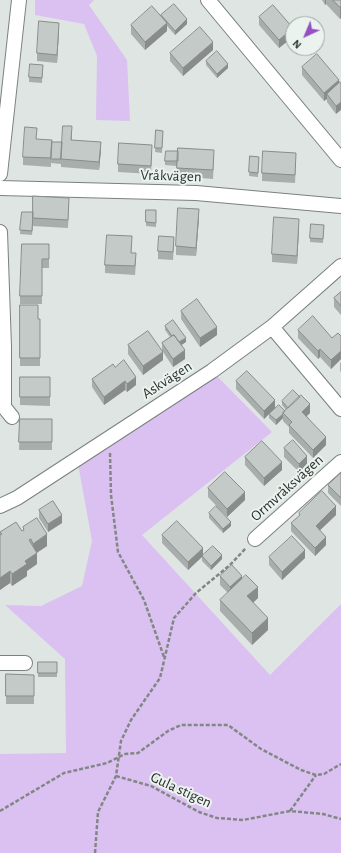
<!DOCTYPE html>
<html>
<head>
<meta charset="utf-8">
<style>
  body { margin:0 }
  #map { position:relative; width:341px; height:853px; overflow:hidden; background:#dee5e2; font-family:"Alegreya Sans",sans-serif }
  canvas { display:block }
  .north { position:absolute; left:285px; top:16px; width:40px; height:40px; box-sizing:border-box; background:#ebf3ef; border:1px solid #9fa5a2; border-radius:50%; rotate:224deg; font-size:11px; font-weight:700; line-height:16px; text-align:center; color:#2c2f2e }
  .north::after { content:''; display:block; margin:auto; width:14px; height:18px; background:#954fc3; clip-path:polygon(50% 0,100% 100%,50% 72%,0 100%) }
</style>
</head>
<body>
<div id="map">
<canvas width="341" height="853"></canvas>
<div class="north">N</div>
</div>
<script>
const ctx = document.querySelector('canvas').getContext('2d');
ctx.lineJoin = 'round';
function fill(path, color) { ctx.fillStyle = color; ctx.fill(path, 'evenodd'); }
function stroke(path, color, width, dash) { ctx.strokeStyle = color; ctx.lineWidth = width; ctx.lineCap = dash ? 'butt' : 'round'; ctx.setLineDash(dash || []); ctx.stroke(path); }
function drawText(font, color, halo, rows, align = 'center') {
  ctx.font = font + ' "Alegreya Sans",sans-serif'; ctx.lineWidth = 4; ctx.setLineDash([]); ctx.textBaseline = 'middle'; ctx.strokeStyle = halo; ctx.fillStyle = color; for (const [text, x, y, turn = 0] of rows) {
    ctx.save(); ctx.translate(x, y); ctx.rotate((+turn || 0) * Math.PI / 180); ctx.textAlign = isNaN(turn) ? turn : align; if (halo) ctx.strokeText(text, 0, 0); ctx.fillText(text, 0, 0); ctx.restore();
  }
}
fill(new Path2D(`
  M35,0H94L89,5L127,60L130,121L96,120L97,56L84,24L35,15Z
  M212,371L272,432L142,535L270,675L341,604V853H0V754L66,753L65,659L5,605L41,606L82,586L92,541L77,458Z`), '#dbc1f1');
const minor = new Path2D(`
  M208,0L341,160
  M0,174L19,0
  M0,188L196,193L341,206
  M0,232L4,347V407L12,417
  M272,327L341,409
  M0,506L17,498L212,371L272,327L341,266
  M255,539L341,462
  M0,663H25`);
stroke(minor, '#7b817e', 16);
stroke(new Path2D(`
  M110,453L111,495L118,552L144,600L164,657
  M116,776L151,786L199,812L217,818L243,820L290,811L323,814L341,819
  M0,811L64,773L107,763L125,754L138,753L168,731L181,725H228L261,749L301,770L316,775L324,774L341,764
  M290,811L316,775
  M95,853L98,812L116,776L121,741L131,720L160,678L174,618L196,593L230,565L246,548`), '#828785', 2.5, [4, 2]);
stroke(minor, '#fff', 14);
fill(new Path2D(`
  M322,0H341V18L340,19L326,4L325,5Z
  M161,16L187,24L175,35L167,26V31L145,50L131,34V25Z
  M259,17L293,37L279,48L259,25Z
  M59,31L57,63L37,61V53Z
  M213,50L183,76L170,61V53Z
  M206,61L228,68L217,78L206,65Z
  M43,65L42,83L29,82V77Z
  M302,67L339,80L336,114L327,102V99L324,101L302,75Z
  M156,130L163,131L162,153L155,152Z
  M72,135V140L101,150L99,170L61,167V159V164L51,163V159V167L23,165V157L37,139L52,148L62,142Z
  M178,151L214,158L213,179L177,176V166L165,165V161Z
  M152,153L151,174L118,172V164Z
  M250,156L259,157L258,177L249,176Z
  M296,162L295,183L262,181V173Z
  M69,206L68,228L33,226L32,235L20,234L22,212H33Z
  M146,210H156V227L146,226Z
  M199,217L196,256L176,255V246Z
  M324,225L323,243L310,242V238Z
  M299,227L297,264L272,262V254Z
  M49,244V268H42V304H20V296Z
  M132,244L131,253L136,262L135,275L105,273V265Z
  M174,245L173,260L158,259V251Z
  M341,292V315L334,307V298Z
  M20,305L38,319H40V366H20Z
  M181,311L217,335L200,347L181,319Z
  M165,326L186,342L181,345L185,359L173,367L163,352V360L143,375L128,354V345L162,351V343L170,337L165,330Z
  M298,330L332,338L341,336V359L331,369L320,357L318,359L298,338Z
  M341,362V372L340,371V363Z
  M115,367L136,385L127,392L125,390L104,405L92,387V379Z
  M20,377H50V406L20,405Z
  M236,381L275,408L285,411L286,410L282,405V401L310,413L307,416L326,445L313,458L289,433V427L283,421V418L276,425L269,418V414L264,419L236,389Z
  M20,419H52V450H19Z
  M284,448L307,464L299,472L284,457Z
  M245,457L282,470L264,486L245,465Z
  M341,473V506L328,493V485Z
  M208,488L245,500L227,517L208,497Z
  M39,510L62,523L48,532L39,518Z
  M209,513L231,526L223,533L209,518Z
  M299,513L336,515L320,530L326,545L315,556L291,531V523L299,516Z
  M23,527L47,546L37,553V564L27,571V576L12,586L10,583L0,590V532L23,531Z
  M162,535L203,555L222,559L211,570L202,561V557L188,570L162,543Z
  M269,557L305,558L282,580L269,565Z
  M220,576L242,579L258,598L253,603L268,630L252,645L220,611V600L228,593L220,585Z
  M38,662H57V677H38Z
  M6,674L34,675V704H6Z`), '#a8aeab');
fill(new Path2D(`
  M325,0H326V4L325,5Z
  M341,6V18L340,19V7Z
  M187,19V24L175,35V31Z
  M59,23V31L57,63V55Z
  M167,23V31L145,50V42Z
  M293,28V37L279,48V40Z
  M213,42V50L183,76V68Z
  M228,64V68L217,78V74Z
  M339,80V88L327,94V99L324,101V93Z
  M341,102V110L336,114V106Z
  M101,142V150L99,170V162Z
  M199,209V217L196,256V248Z
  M299,219V227L297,264V256Z
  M217,327V335L200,347V338Z
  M186,338V342L177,348V343Z
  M320,349V357L318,359V351Z
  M185,350V359L173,367V359Z
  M341,351V359L331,369V360Z
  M163,352V360L143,375V366Z
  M136,377V385L127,392V384Z
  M125,381V390L104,405V397Z
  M275,400V408L264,419V411Z
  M310,404V413L302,420V412Z
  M283,414V418L276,425V420Z
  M326,437V445L313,458V450Z
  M307,456V464L299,472V464Z
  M282,462V470L264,486V478Z
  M245,492V500L227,517V509Z
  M336,506V515L316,534V526Z
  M62,515V523L48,532V524Z
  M231,522V526L223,533V529Z
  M47,534V546L33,555V544Z
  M326,537V545L315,556V548Z
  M203,548V556L188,570V562Z
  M305,550V558L282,580V572Z
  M37,553V564L27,571V576L12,586V574L25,561Z
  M222,555V559L211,570V566Z
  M10,571V583L0,590V578Z
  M242,576V584L230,595V587Z
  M258,587V598L247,608V596Z
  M268,618V630L252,645V633Z`), '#888d8b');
const building = new Path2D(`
  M333,0H341V6L340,7Z
  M174,4L187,19L175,31L161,15Z
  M273,5L293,28L279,40L259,17Z
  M152,6L167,23L145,42L131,25Z
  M39,21L59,23L57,55L37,53Z
  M200,27L213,42L183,68L170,53Z
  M217,51L228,64L217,74L206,61Z
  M317,54L339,80L324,93L302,67Z
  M30,64L43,65L42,78L29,77Z
  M340,82L341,84V102L336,106L327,94Z
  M63,126H72L71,140L101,142L99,162L61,159Z
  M25,127L37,128L36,139L52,140L51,158L23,157Z
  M156,130L163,131L162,148H155Z
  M52,142H62L61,159H51Z
  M119,143L152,145L151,166L118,164Z
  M178,148L214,150L213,170L177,168Z
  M166,151H178V161H165Z
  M263,151L296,153L295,175L262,173Z
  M250,156L259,157L258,173L249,172Z
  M33,196L69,198L68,220L33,218Z
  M178,208L199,209L196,248L176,246Z
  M146,210H156V223L146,222Z
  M22,212H33L32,231L20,230Z
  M274,217L299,219L297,256L272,254Z
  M311,224L324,225L323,239L310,238Z
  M107,235L132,236L131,253H136L135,266L105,265Z
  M159,236L174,237L173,252L158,251Z
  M22,244H49V259H42V296H20Z
  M341,292V306L334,298Z
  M197,299L217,327L200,338L181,311Z
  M20,305H38V319H40V358H20Z
  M313,316L332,338L338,333L341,336V351L331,360L320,349L318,351L298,330Z
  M173,320L186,338L179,342L174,335L172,336L165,326Z
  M148,331L163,352L143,366L128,345Z
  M174,335L185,350L173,359L162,343Z
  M124,360L136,377L127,384L125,381L104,397L92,379L113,364L115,367Z
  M247,371L275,400L264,411L236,381Z
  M20,377H50V397H20Z
  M293,390L300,397L288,408L282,401Z
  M301,395L310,404L302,412L326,437L313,450L289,425L292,422L283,413Z
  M279,405L285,411L283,413V414L276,420L269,414Z
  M20,419H52V442H19Z
  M293,440L307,456L299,464L284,448Z
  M262,441L282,462L264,478L245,457Z
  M225,472L245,492L227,509L208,488Z
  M341,473V498L328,485Z
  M322,491L336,506L316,526L326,537L315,548L291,523L300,515L299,513Z
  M53,501L62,515L48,524L39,510Z
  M216,506L231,522L223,529L209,513Z
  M37,518L47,534L33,544L31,539L29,540L37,553L25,561L27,564L12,574L10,571L0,578V535L2,534L0,532L16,522L22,531L24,530L23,527Z
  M177,521L203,548L188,562L162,535Z
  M292,536L305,550L282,572L269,557Z
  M213,546L222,555L211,566L202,556Z
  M232,565L242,576L230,587L220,576Z
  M246,575L258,587L247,596L268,618L252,633L220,600Z
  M38,662H57V673H38Z
  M6,674L34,675V696H6Z`);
fill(building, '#c3cac7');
stroke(building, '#888d8b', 1);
drawText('15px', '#2c2f2e', '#ebf3ef', [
  ["Vråkvägen",171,176,2],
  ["Askvägen",167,380,-33],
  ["Ormvråksvägen",287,488,-42],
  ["Gula stigen",181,790,25]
]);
</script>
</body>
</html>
